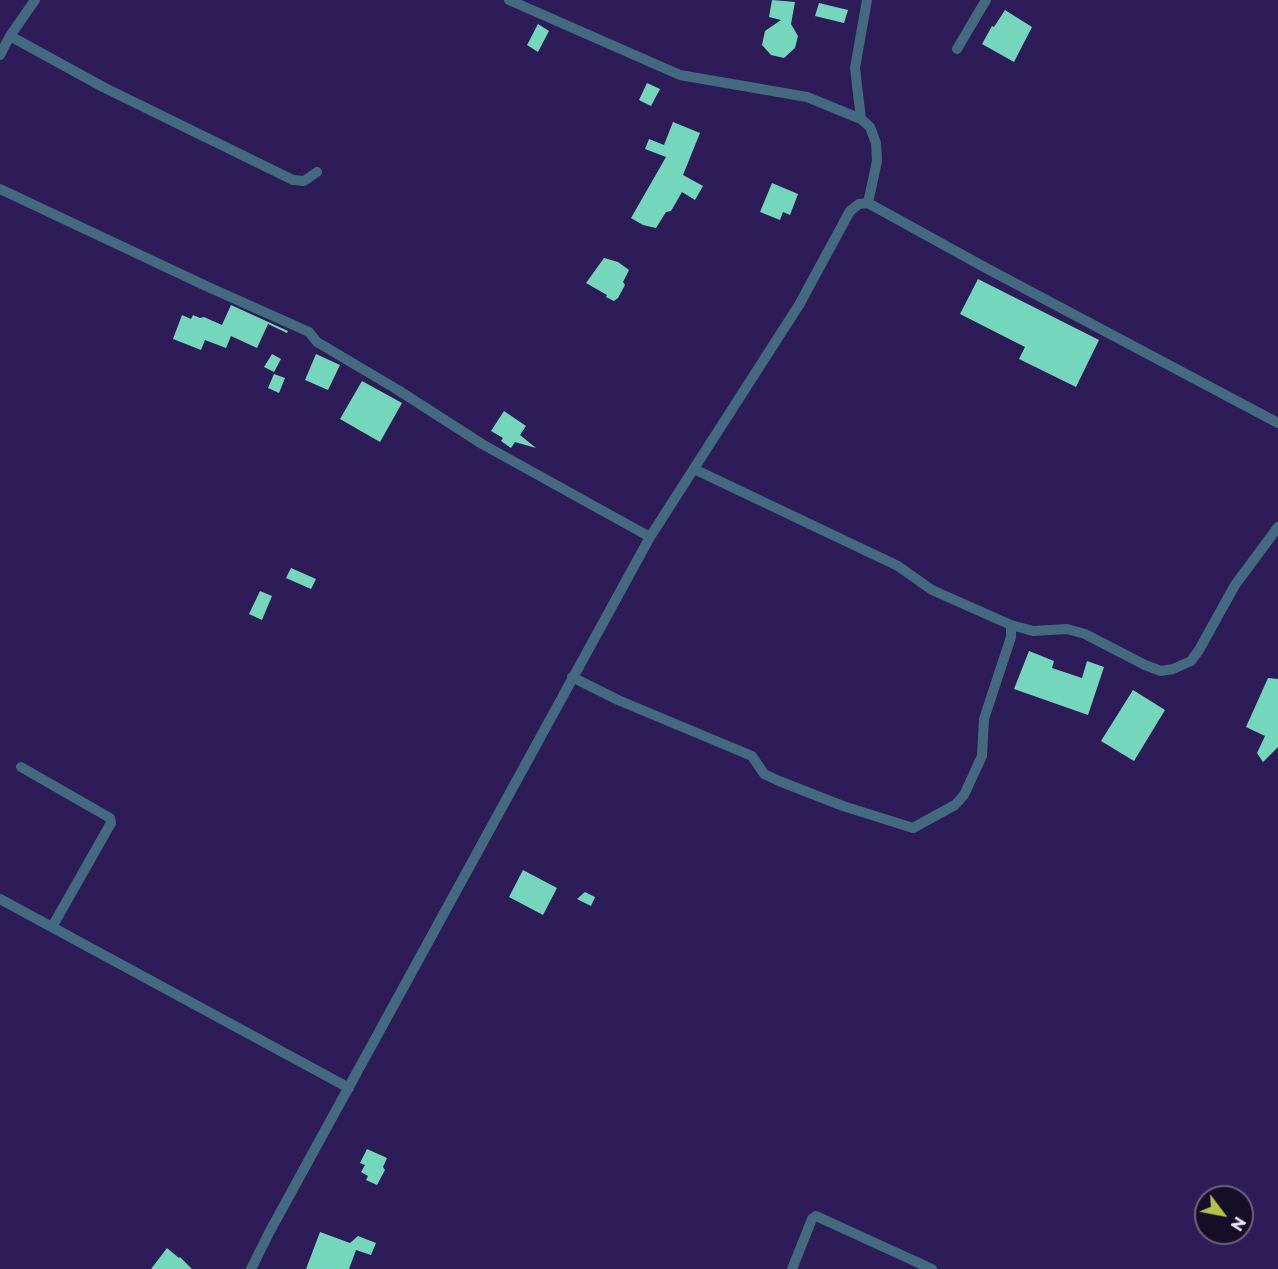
<!DOCTYPE html>
<html>
<head>
<meta charset="utf-8">
<style>
  body { margin:0 }
  #map { position:relative; width:1278px; height:1269px; overflow:hidden; background:#2e1c58; font-family:Montserrat,sans-serif }
  canvas { display:block }
  .north { position:absolute; left:1194px; top:1185px; width:60px; height:60px; box-sizing:border-box; background:#140e28; border:2px solid #69647c; border-radius:50%; rotate:122deg; font-size:16px; font-weight:700; line-height:24px; text-align:center; color:#e8e4fb }
  .north::after { content:''; display:block; margin:auto; width:21px; height:27px; background:#b8c147; clip-path:polygon(50% 0,100% 100%,50% 72%,0 100%) }
</style>
</head>
<body>
<div id="map">
<canvas width="1278" height="1269"></canvas>
<div class="north">N</div>
</div>
<script>
const ctx = document.querySelector('canvas').getContext('2d');
ctx.lineJoin = 'round';
function fill(path, color) { ctx.fillStyle = color; ctx.fill(path, 'evenodd'); }
function stroke(path, color, width, dash) { ctx.strokeStyle = color; ctx.lineWidth = width; ctx.lineCap = dash ? 'butt' : 'round'; ctx.setLineDash(dash || []); ctx.stroke(path); }
fill(new Path2D(`
  M772,0L795,2L791,24L798,36L795,48L784,58L771,55L762,45L765,31L781,20L769,17Z
  M819,3L848,10L844,23L815,16Z
  M1005,10L1032,27L1014,62L982,44L992,26L994,27Z
  M538,24L549,31L538,52L527,45Z
  M647,83L660,89L651,106L639,100Z
  M673,122L700,133L683,175L703,186L695,200L682,192L671,211L666,212L656,228L643,225L631,218L666,157L645,149L649,139L664,145Z
  M772,183L798,194L790,215L783,212L780,220L760,212Z
  M604,258L618,262L629,270L623,282L625,285L618,298L614,301L606,297L607,295L586,283Z
  M978,279L1099,340L1076,387L1019,359L1025,347L960,314Z
  M231,305L288,331L287,333L268,324L257,348L231,336L226,348L205,340L201,350L173,339L182,315L191,319L193,315L200,318L204,317L222,325Z
  M272,354L281,359L274,372L264,367Z
  M316,354L340,365L328,390L305,380Z
  M274,374L285,378L279,393L268,388Z
  M362,381L402,403L380,442L340,419Z
  M504,411L526,426L520,435L536,448L515,442L511,448L501,441L503,438L491,431Z
  M291,568L316,579L311,589L286,578Z
  M260,591L272,596L262,620L249,614Z
  M1029,651L1054,661L1052,668L1082,678L1087,661L1104,667L1088,715L1014,689Z
  M1268,678L1278,679V747L1263,762L1257,753L1265,736L1246,727Z
  M1133,690L1165,710L1134,761L1101,741Z
  M523,870L557,888L543,915L509,897Z
  M585,892L595,897L591,906L577,899Z
  M367,1149L387,1158L383,1167L385,1170L377,1185L366,1180L368,1176L361,1172L365,1165L360,1163Z
  M320,1232L350,1243L358,1236L376,1243L371,1255L356,1250L349,1269H306Z
  M167,1248L179,1258L180,1257L192,1269H151Z`), '#74d7bb');
stroke(new Path2D(`
  M509,0L680,75L807,97L861,119L870,127L876,143L877,161L868,203
  M10,36L103,87L293,180L304,181L317,172
  M957,49L986,0
  M0,55L10,36L35,0
  M861,119L855,68L867,0
  M0,189L206,286L309,332L317,342L398,390L482,444L650,537
  M694,469L898,566L932,590L1011,625L1033,631L1067,629L1085,634L1145,665L1161,671L1173,669L1191,661L1199,650L1235,585L1278,527
  M572,677L618,700L752,756L764,774L779,781L843,806L913,828L955,805L964,795L982,756L984,719L1011,637V625
  M21,767L110,818L111,823L52,927
  M0,899L349,1088
  M251,1269L270,1231L650,537L799,305L850,211L859,204L868,203L986,268L1278,423
  M792,1269L812,1219L816,1216L932,1269`), '#436a7f', 10);
</script>
</body>
</html>
